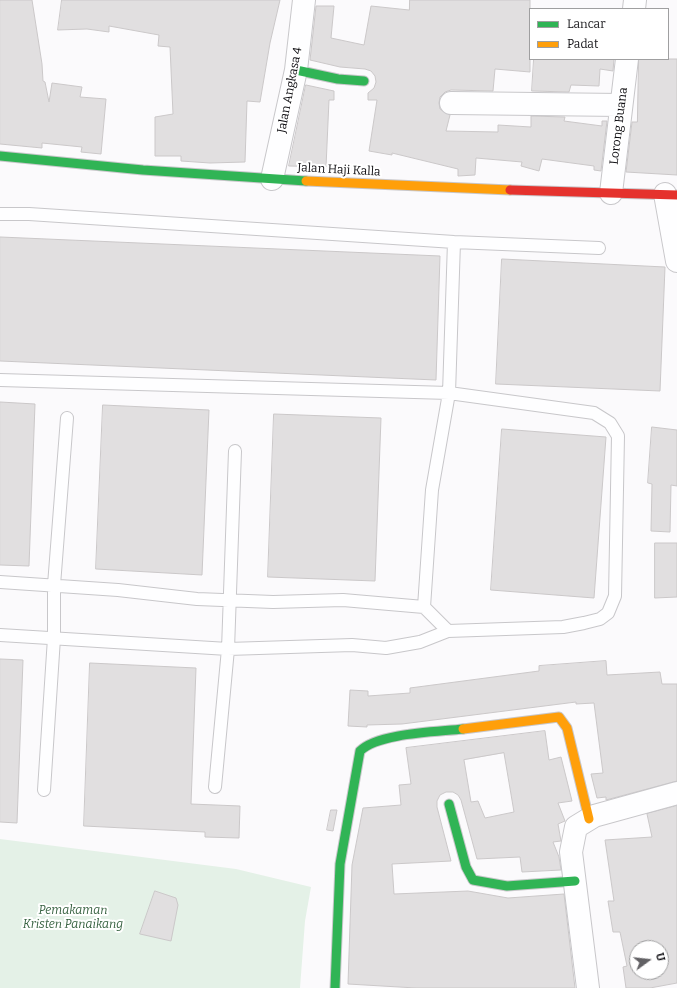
<!DOCTYPE html>
<html>
<head>
<meta charset="utf-8">
<style>
  body { margin:0 }
  #map { position:relative; width:677px; height:988px; overflow:hidden; background:#fbfafc; font-family:Bitter,serif }
  canvas { display:block }
  .legend { position:absolute; left:529px; top:8px; width:140px; height:52px; box-sizing:border-box; background:#fff; border:1px solid #9f9fa0; margin:0; padding:5px 7px; list-style:none; font-size:12px; color:#0f0e12 }
  .legend li { display:flex; align-items:center; gap:8px; height:20px }
  .legend b { width:20px; border:1px solid #9f9fa0 }
  .north { position:absolute; left:629px; top:940px; width:40px; height:40px; box-sizing:border-box; background:#fff; border:1px solid #9f9fa0; border-radius:50%; rotate:75deg; font-size:11px; font-weight:700; line-height:16px; text-align:center; color:#0f0e12 }
  .north::after { content:''; display:block; margin:auto; width:14px; height:18px; background:#626164; clip-path:polygon(50% 0,100% 100%,50% 72%,0 100%) }
</style>
</head>
<body>
<div id="map">
<canvas width="677" height="988"></canvas>
<ul class="legend">
<li><b style="height:5px;background:#30b455"></b>Lancar</li>
<li><b style="height:5px;background:#ff9f0a"></b>Padat</li>
</ul>
<div class="north">U</div>
</div>
<script>
const context = document.querySelector('canvas').getContext('2d');
context.lineJoin = 'round';
function paint(path, color) { context.fillStyle = color; context.fill(path, 'evenodd'); }
function trace(path, color, width, dash) { context.strokeStyle = color; context.lineWidth = width; context.lineCap = dash ? 'butt' : 'round'; context.setLineDash(dash || []); context.stroke(path); }
function label(font, color, halo, rows, align = 'center') {
  context.font = font + ' Bitter,serif'; context.lineWidth = 4; context.setLineDash([]); context.textBaseline = 'middle'; context.strokeStyle = halo; context.fillStyle = color; for (const [text, x, y, turn = 0] of rows) {
    context.save(); context.translate(x, y); context.rotate((+turn || 0) * Math.PI / 180); context.textAlign = isNaN(turn) ? turn : align; if (halo) context.strokeText(text, 0, 0); context.fillText(text, 0, 0); context.restore();
  }
}
paint(new Path2D(`
  M0 839 236 869 311 887 305 921 300 988H0Z`), '#e4f1e7');
const building = new Path2D(`
  M0 0H32L42 64 43 81 45 82 49 102 52 83 82 87 80 97 106 99 101 154 81 152 82 147 42 143V148L0 144Z
  M62 0H280L270 43 260 102 247 101 245 162 210 163 181 161V156H155V117L173 114 170 47 158 46 159 35 109 26V32L87 29 58 30Z
  M410 0H530V72L495 69 493 91 451 90 445 92 440 97 439 103 440 109 450 115 446 131 498 132V125L531 127V116L565 117 564 121 602 126V121H607L601 171 594 170V166L542 159 539 171 521 166 522 162 476 158 475 175 458 176V169L392 153V155L369 151 377 100H368V93L374 88 376 82 375 76 371 71 365 69 340 67 310 60 316 6H334L331 38 364 45 371 6 409 10Z
  M534 59H614L613 71 600 69 599 86 571 85 569 92 532 91Z
  M639 59H677V175L626 172 632 122H637Z
  M306 85 334 91V100H329L326 167 289 166Z
  M0 237 440 256 436 380 0 361Z
  M502 259 665 267 660 391 496 384Z
  M0 402 35 404 29 566 0 565Z
  M103 405 209 410 202 575 96 569Z
  M274 414 381 418 375 581 268 577Z
  M652 427 677 430V486L671 485 670 532 651 531 652 484 648 483Z
  M502 429 606 437 594 598 491 590Z
  M655 543H677V597L655 598Z
  M0 659 23 660 17 823 0 822Z
  M606 661 607 675 660 672 662 684H677V781L606 800V797L597 798 591 774 603 773 594 703 576 704V702L402 724 367 725V727L348 726 350 690 368 691V696L410 693V688L539 671V666Z
  M90 663 196 668 191 804 240 806 239 838 205 837V832L84 826Z
  M545 731 549 760 561 757 572 801 558 803 565 821 558 824 561 841 553 842 559 857 561 870 522 872 520 857 477 859 461 800 458 795 453 792H446L440 795 437 801V807L451 861 392 864 394 894 468 891 508 898 564 894 575 988H416L348 984 352 865 363 808 401 805 399 785 411 784 406 748ZM504 753 514 812 485 818 478 801 471 802 464 760Z
  M677 806V983L650 988H626L623 967 627 966 620 932H613L608 901H614L605 840 652 837 647 814ZM637 948H661V972H637Z
  M331 810H337L333 831 327 830Z
  M155 891 176 898 178 905 171 941 140 934Z`);
paint(building, '#e1dfe0');
trace(building, '#cbc8c9', 1);
const lane = new Path2D(`
  M0 214H29L454 242 599 248
  M0 380 449 393 454 242
  M0 582 118 590 197 599 273 602 343 600 424 607 448 631 420 642 386 648 352 645 228 649 0 635
  M424 607 432 490 449 393 594 413 610 423 618 436 615 596 608 613 600 619 584 623 563 627 448 631
  M215 787 228 649 235 451
  M44 790 54 638V585L67 418`);
const street = new Path2D(`
  M634 9 635 0
  M451 103 621 105
  M272 179 296 70 304 0
  M611 193 627 59
  M665 194 677 261
  M588 988 571 852 576 827 594 816 677 793`);
const fast = new Path2D(`
  M296 70 338 79 364 81
  M0 156 143 170 306 181
  M449 804 466 867 473 880 507 886 575 881
  M335 988 340 864 360 751C378 733 437 732 463 729`);
const slow = new Path2D(`
  M306 181 510 190
  M463 729 559 717 567 728 589 819`);
const jam = new Path2D(`
  M510 190 677 195`);
trace(lane, '#c8c7ca', 14);
trace(street, '#c8c7ca', 24);
trace(fast, '#c8c7ca', 11);
trace(slow, '#c8c7ca', 11);
trace(jam, '#c8c7ca', 11);
trace(lane, '#fefeff', 12);
trace(street, '#fefeff', 22);
trace(fast, '#30b455', 9);
trace(slow, '#ff9f0a', 9);
trace(jam, '#e5322d', 9);
label('12px', '#0f0e12', '#fff', [
  ["Jalan Angkasa 4",290,90,-79],
  ["Lorong Buana",619,126,-83],
  ["Jalan Haji Kalla",339,170,3]
]);
label('italic 12px', '#376241', '#fff', [
  ["Pemakaman",73,911],
  ["Kristen Panaikang",73,925]
]);
</script>
</body>
</html>
